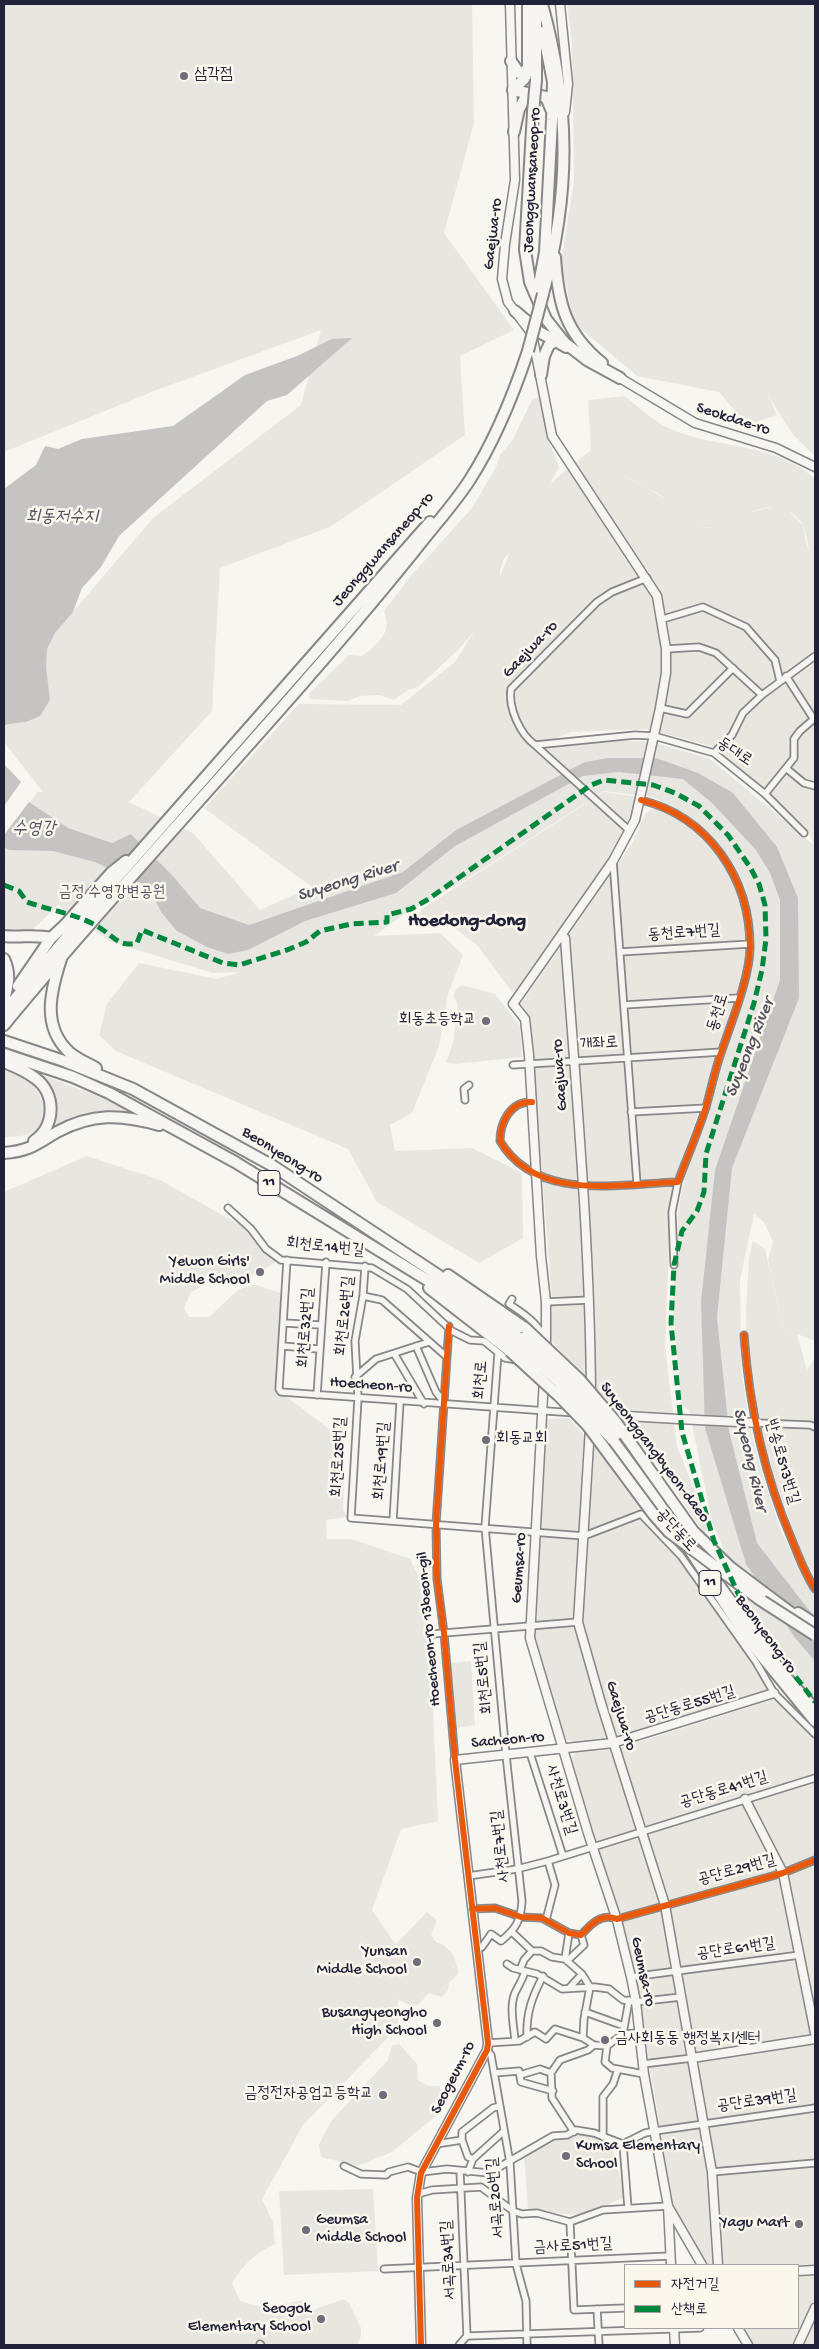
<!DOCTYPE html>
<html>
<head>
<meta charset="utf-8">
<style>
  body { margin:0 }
  #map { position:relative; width:819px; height:2349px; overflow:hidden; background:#f8f6f0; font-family:"Gochi Hand","Poor Story",sans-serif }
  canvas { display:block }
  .frame { position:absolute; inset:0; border:5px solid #22223b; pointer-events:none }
  .legend { position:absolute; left:624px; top:2264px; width:175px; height:65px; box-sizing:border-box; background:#fbf7ec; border:1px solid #a4a2a5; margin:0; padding:6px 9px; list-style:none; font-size:15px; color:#22223b }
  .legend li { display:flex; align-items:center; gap:10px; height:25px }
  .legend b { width:25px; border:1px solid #a4a2a5 }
</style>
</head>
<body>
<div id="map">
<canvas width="819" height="2349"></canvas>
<div class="frame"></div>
<ul class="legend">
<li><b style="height:6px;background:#e8590c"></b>자전거길</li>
<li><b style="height:6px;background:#00873e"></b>산책로</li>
</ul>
</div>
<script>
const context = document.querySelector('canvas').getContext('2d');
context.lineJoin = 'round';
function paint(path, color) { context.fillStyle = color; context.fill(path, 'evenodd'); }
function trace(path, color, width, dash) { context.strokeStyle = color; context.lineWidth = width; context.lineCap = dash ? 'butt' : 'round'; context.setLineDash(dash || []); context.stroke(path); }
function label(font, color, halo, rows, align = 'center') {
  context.font = font + ' "Gochi Hand","Poor Story",sans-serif'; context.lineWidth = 5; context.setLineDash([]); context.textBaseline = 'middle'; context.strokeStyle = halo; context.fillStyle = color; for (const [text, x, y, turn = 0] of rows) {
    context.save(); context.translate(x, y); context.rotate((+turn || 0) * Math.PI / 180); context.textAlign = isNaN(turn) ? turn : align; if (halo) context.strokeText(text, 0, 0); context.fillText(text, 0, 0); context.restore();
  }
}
paint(new Path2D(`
  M591 450 632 480 666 499 696 527 711 528 749 513 775 506 785 508 803 525 806 542 815 566V849L810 835 773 796 711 746 647 729 571 732 528 749 354 868 312 887 204 808 299 704 401 705 455 662 485 614 532 498Z
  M604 792 637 797 639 804 625 837 607 864 519 989 512 992 477 945 441 918 427 919 419 915 422 909Z
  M653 808 678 819 698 834 724 862 741 899 747 936V959L724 1037 671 1192 665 1347 677 1446 709 1527 704 1533 665 1474 613 1407 550 1340 552 1302 534 1066 529 1016 521 1004 633 842 645 814Z
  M462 985 495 994 520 1026 522 1057 456 1064 446 1063 453 1043 457 1016V1002L453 996 456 989Z
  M753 1241 765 1249 785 1335 797 1334 813 1392H815V1578L804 1558 772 1475 756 1408 747 1356 746 1308 749 1258Z
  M569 1418 594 1446 660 1536 682 1560 707 1600 740 1643 768 1689 767 1694 609 1741 578 1743 566 1740 537 1650 533 1625 547 1419Z
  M771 1700 777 1701 815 1740V2036L649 2061 638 1994 619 1914 570 1759 577 1752 623 1747Z
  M427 1912 437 1920 431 1935 436 1942 442 1944 453 1954 459 1973 449 1983 448 1990 442 1997 429 1993 418 2005 412 2006 383 1993 370 1978 372 1969Z
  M815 2042V2300L795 2345H753L743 2328H798V2265H707L672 2202 650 2067Z
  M399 2044 417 2064 418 2080 428 2086H439L444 2096 443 2110 392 2152 357 2166 321 2157 319 2144 332 2120 388 2060 392 2045Z
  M581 2133 611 2143 625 2197 589 2213 572 2215 528 2209 524 2155 554 2138Z
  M373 2189 378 2271 284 2275 279 2191Z
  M344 2299 349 2303 361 2328V2336L357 2345H259V2329Z
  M815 2315V2345H802Z`), '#e9e6e0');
paint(new Path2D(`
  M4 4H472L474 123 444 233 514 330 460 356 465 435 330 527 220 568 212 711 129 802 193 833 260 910 354 868 528 749 611 741H647L709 758 814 845 815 1341 797 1334 785 1335 768 1260 773 1242 764 1222 754 1214 740 1280 741 1368 751 1431 762 1474 781 1531 803 1575 815 1594V1705L805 1696 757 1632 712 1521 689 1410 681 1405 673 1304 679 1205 686 1173 706 1122 753 947 745 887 733 863 720 846 683 813 653 797 604 791 459 884 411 909 374 936 440 933 463 955 448 994 439 1046 412 1113 390 1125 395 1151 472 1148 522 1173 523 1238 479 1263 377 1202 348 1149 116 1051 99 1035 107 1004 139 963 217 979 241 972 213 973 111 942 58 905 27 935 4 928V868L8 870 4 867V838L17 823 37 792H43L4 742V729L43 647 153 518 301 405 321 330 154 391 4 452Z
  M567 4H815V456L793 435 767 394 777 415 747 425 719 392 637 376 574 323 561 261 574 183 572 42Z
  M539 396 546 433 559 467 536 508 520 543 504 558 500 570V601L459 649 428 678 418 687 408 690 394 700 379 695 360 696 347 701 310 699 309 694 349 655 362 656C378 644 393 632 384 611L410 577 472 508 496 467 500 455 512 441 532 400Z
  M624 396C637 405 650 418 664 426 712 450 773 440 815 479V566C809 555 806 528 802 523 767 481 737 535 698 527 687 525 676 507 667 500 657 491 642 487 631 479 617 470 604 460 591 450L588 400Z
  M497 1001 516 1026 518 1054 490 1056 485 1006Z
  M4 1067C27 1076 45 1091 45 1118 36 1137 23 1136 4 1137Z
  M40 1074 107 1100 142 1117C103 1115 82 1109 48 1134 65 1114 55 1092 40 1074Z
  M87 1156 160 1180 249 1230 279 1260 260 1272 233 1283 217 1279 191 1292 184 1308 189 1317H209L238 1290 253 1284 280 1293 283 1346 276 1389 332 1431 344 1477 343 1510 347 1517 326 1520 327 1539H351L410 1559 428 1596 438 1821 401 1829 372 1910 396 1945 372 1969 370 1978 383 1993 398 2000V2027L303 2125 262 2199 273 2222 275 2244C256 2252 243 2265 232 2283L240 2301 265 2308 304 2300 309 2311 259 2329V2345H4V1192Z
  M815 1358V1392L813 1393 807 1370Z
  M582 1649 590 1675 548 1687 541 1662Z
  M471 1661 475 1725 457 1728 451 1663Z
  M433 1958 441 1967 442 1975 425 1996H415L406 1988Z
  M391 2065 403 2077 367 2113 355 2101Z
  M431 2101 439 2108 424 2123 416 2115Z
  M594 2158 605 2196 549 2203V2163Z
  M351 2193 354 2226H369L371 2266H311V2196Z
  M341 2331V2345H301Z`), '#e8e6e0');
paint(new Path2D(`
  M352 338 287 395 267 401 119 536 101 567 82 588 73 612 55 633 47 649 46 667 50 700 40 716 26 722 8 724 4 726V489L36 465 45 446 58 449 82 439 173 426 245 375 297 356 332 339Z
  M608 758H656L698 773 733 793 777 847 798 898 799 998 732 1168 717 1317 729 1431 757 1543 815 1618V1661L795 1638 746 1564 705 1428 701 1302 715 1170 780 980V900L770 873 756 850 712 803 683 779 619 772 583 776 455 846 396 893 305 921 248 950 228 954 207 947 177 931 161 912 149 887 95 862 53 851 9 850 4 847V835L29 802 68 828 112 843 131 834 172 875 200 908 249 925 403 872 456 830 585 762Z
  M4 764 21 782 4 806Z`), '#c6c4c3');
const street = new Path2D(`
  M647 578 612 592 597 602 511 689C508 708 520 734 535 745L635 735 654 736 714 753 765 794 804 833
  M663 619 703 607 746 627 775 660 780 681
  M666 649 699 647 716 653 762 695
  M786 676 813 718
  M660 708 687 714 733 668
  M535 745 630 831
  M714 753 732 735 743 713 762 695 815 656
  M787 769 804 783 815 786
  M765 794 794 758V739L800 731 815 718
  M613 861 637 1184
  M620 952 750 944
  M624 1005 738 998
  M513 1065 721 1052
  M465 1100 464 1089 469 1085
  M532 1102C510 1101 500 1123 500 1141 536 1202 619 1184 678 1182 687 1157 698 1133 706 1107 711 1089 715 1070 721 1053 731 1023 750 977 750 947 750 878 709 817 641 800
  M631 1112 706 1108
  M228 1208 251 1229 266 1249 281 1260 372 1268 407 1289 452 1331 470 1340 484 1341 505 1358 517 1360
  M287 1260 279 1389 281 1392 575 1413
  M674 1265 672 1212 678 1182
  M365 1266 363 1296 355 1341 358 1398 351 1518 584 1536 641 1514 681 1556 756 1662 774 1693 815 1734
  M363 1296 382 1300 447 1357
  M512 1299 509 1304C523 1313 538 1323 545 1339
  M546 1302 589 1300
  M284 1323 321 1325
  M449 1326 436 1524 437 1579 444 1633 455 1760
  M744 1335C749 1406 764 1475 792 1540 799 1557 805 1574 815 1589
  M283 1346 319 1349
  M416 1346 436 1392 444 1402
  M395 1355 424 1404
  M355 1377 376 1359 429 1342
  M317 1395 326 1262
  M758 1423 810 1425 815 1427
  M393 1521 400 1402
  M432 1634 578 1622
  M530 1753 563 1856
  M468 1876 517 1869 548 1861 815 1778
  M472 1909 495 1908 521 1917 542 1918 569 1933 581 1935C591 1924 601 1913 617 1919L783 1873 815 1860
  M546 1920 555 1885 548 1861
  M512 1932 532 1951
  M477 1949 482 1947 491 1934 501 1941C516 1929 521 1920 522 1901L506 1755 485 1527 498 1353
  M565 1959 569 1933
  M567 1961 584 1945 581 1935
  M507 1964 513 1968 537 1974 562 1989 595 1987 609 1989 623 2000 636 2002 681 1997
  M520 1970 524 1960 532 1951H541L552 1957 565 1959 582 1974 590 1987 584 2019 583 2038 594 2045 588 2050 560 2060 551 2073 552 2098 574 2132
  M631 1977 800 1955
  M569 1988 582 1974
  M585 2012 624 2026
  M624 2028 629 2000
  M527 2037C526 2013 532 1997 543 1976
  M515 2041C514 2026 508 2003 517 1989 520 1983 523 1979 525 1971
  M488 2043 519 2041 535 2032 546 2039 555 2029 583 2038
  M594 2045 607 2046 623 2034 639 2033
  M607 2046 605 2062 612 2068 644 2074
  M487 2050 491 2055 510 2163 516 2264 526 2301 527 2345
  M643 2064 692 2058
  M494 2073 519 2071 521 2082 553 2091
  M520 2075 540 2069 551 2073
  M603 2137V2097L613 2084 618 2069
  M436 2144 462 2140
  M623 2144 628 2208
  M473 2159 468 2157 462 2140V2132L493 2108 500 2106
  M344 2166 361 2174 386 2175 389 2172 408 2167 422 2172 447 2169 489 2173 553 2136 567 2135 576 2130 594 2133 623 2144 645 2133 655 2131 815 2108
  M468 2172 473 2159 504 2131
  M712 2172 815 2163
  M418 2194 432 2190 481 2187 513 2211 522 2214 537 2213 570 2222 603 2210 668 2206
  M570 2222 574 2310 625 2308
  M384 2269 670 2256
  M597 2309 599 2345
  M467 2336 700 2328
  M260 2344 261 2345
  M459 2345 467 2336 460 2171`);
const secondary = new Path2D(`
  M510 4 515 180 505 244 502 279 508 302 532 334 552 436 657 596 666 649V673L660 708 635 820 613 861 513 1004 525 1019 529 1055 541 1256 546 1302V1352
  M560 4 568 84 565 112
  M620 378 695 423 776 448 815 467
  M562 935 565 938C576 1090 590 1241 591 1394
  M544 1378 530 1638 588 1833 617 1920 631 1977 636 2002 644 2074 668 2206 671 2265
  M609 1415 678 1419
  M590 1428 578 1622 601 1703 665 1905 712 2172 718 2265
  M745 1799 783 1873 815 2033
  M692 2058 815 2039
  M669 2208 702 2265
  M798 2271 815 2270
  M674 2328 675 2345
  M738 2328 748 2345
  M421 2345 417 2198 421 2173 487 2050 488 2043 455 1760 613 1743 774 1693
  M798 2345 815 2308`);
const highway = new Path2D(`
  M533 4 536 19V80
  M542 4C570 105 571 192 543 294
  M511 61 519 73 524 72 528 68
  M513 90 525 78 528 68V4
  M513 90 546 97 551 109
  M533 112 525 250 530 282 546 319 565 343 587 360 620 378
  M514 132 519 109 528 93
  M555 257C558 303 565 333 602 363
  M538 290 545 252 552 120 553 82 543 32
  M515 311 541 333 556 341
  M541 375 544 356 549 345 556 341 566 347
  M4 936C20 938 35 934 51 938
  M4 959C11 974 8 985 4 1000
  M61 959C51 990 41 1026 69 1052 77 1059 87 1063 96 1068
  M18 986 51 938 65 925 111 873 126 861
  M4 1012 114 881 430 522
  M4 1025C101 907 205 796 305 681 346 634 386 587 424 539 440 519 456 501 469 481 495 441 513 396 528 351
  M4 1041 64 1061 133 1089 273 1166 438 1275 522 1338
  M4 1054 73 1077 109 1093 235 1162 450 1294 517 1344
  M4 1062C14 1066 26 1071 35 1078 56 1093 56 1126 34 1141
  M4 1153C30 1151 36 1144 57 1132 92 1113 121 1114 159 1125
  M448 1275 525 1328
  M429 1288 510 1351
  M612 1439 658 1501 748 1639 815 1721
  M669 1505 693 1544
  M719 1585 783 1674 815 1709
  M763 1592 802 1621
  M798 1613 815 1624`);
trace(street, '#878688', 9);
trace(secondary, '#878688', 11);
trace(highway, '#878688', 14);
trace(street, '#f6f5f1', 5.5);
trace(secondary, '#f6f5f1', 8);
trace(highway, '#f6f5f1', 10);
const secondaryBridge = new Path2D(`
  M678 1419 758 1423`);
const highwayBridge = new Path2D(`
  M533 112 536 80
  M528 351 543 294
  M525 1328 580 1380 615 1421 693 1531 730 1567 763 1592
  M522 1338 569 1381 617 1434
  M517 1344 559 1382 612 1439
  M510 1351 558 1395 588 1426 654 1515 669 1532 759 1599 815 1635`);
trace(secondaryBridge, '#878688', 11, []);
trace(highwayBridge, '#878688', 14, []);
trace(secondaryBridge, '#f6f5f1', 8);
trace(highwayBridge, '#f6f5f1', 10);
trace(new Path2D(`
  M4 885 19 891 27 902C51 911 81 914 103 930 115 938 120 947 137 943L142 930 223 963 239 965 287 950 306 942 320 931 351 924 387 922V915L411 909 427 900 591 785 604 780 653 785 675 793 699 806 728 835 750 867 759 884 765 905 766 939 762 970 754 1003 706 1154 704 1192 697 1211 682 1231 674 1265 671 1323 682 1432 714 1541 747 1613 815 1702`), '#00873e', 5, [10, 5]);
trace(new Path2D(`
  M532 1102C510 1101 500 1123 500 1141 536 1202 619 1184 678 1182 687 1157 698 1133 706 1107 711 1089 715 1070 721 1053 731 1023 750 977 750 947 750 878 709 817 641 800
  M744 1335C749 1406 764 1475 792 1540 799 1557 805 1574 815 1589
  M472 1909 495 1908 521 1917 542 1918 569 1933 581 1935C591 1924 601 1913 617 1919L783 1873 815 1860
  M421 2345 417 2198 421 2173 487 2050 488 2043 455 1760 444 1633 437 1579 436 1524 449 1326`), '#e8590c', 6);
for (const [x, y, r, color] of [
  [184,76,5,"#6d6c7a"],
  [486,1021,5,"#6d6c7a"],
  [260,1272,5,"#6d6c7a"],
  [486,1440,5,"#6d6c7a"],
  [417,1962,5,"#6d6c7a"],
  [437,2023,5,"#6d6c7a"],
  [605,2040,5,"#6d6c7a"],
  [383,2095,5,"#6d6c7a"],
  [566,2156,5,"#6d6c7a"],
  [799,2224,5,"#6d6c7a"],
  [306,2230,5,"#6d6c7a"],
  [321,2319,5,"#6d6c7a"]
]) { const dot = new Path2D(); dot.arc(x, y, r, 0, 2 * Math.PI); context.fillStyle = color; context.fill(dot); trace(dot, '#fbf7ec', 2); }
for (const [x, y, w] of [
  [269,1183,22],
  [710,1583,22]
]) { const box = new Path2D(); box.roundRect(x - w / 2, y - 12.5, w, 25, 4); context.fillStyle = '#fbf7ec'; context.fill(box); trace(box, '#22223b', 1); }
label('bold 15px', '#22223b', null, [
  ["11",269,1183],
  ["11",710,1583]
]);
label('16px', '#22223b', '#fbf7ec', [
  ["삼각점",194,76,"left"],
  ["회동초등학교",476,1021],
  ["Yewon Girls'",250,1263],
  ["Middle School",250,1281],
  ["회동교회",496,1440,"left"],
  ["Yunsan",407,1953],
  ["Middle School",407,1971],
  ["Busangyeongho",427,2014],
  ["High School",427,2032],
  ["금사회동동 행정복지센터",615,2040,"left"],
  ["금정전자공업고등학교",373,2095],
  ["Kumsa Elementary",576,2147,"left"],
  ["School",576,2165,"left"],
  ["Geumsa",316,2221,"left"],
  ["Middle School",316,2239,"left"],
  ["Yagu Mart",789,2224],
  ["Seogok",311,2310],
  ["Elementary School",311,2328]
], 'right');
label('16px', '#22223b', '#fbf7ec', [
  ["Jeonggwansaneop-ro",533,180,-87],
  ["Gaejwa-ro",494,234,-83],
  ["Seokdae-ro",733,420,18],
  ["Jeonggwansaneop-ro",384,550,-49],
  ["Gaejwa-ro",531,650,-46],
  ["동대로",734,753,33],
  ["동천로7번길",684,934,-4],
  ["동천로",719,1013,-73],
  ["개좌로",599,1045,-4],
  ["Gaejwa-ro",561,1075,-94],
  ["Beonyeong-ro",282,1156,32],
  ["회천로14번길",325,1248,6],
  ["회천로26번길",346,1316,-84],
  ["회천로32번길",307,1328,-86],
  ["회천로",482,1380,-86],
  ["Hoecheon-ro",371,1386,4],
  ["Suyeonggangbyeon-daeo",654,1453,53],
  ["회천로25번길",340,1457,-87],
  ["회천로19번길",383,1461,-86],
  ["반송로513번길",781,1462,74],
  ["공단동로",675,1531,48],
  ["Geumsa-ro",520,1568,-86],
  ["Hoecheon-ro 13beon-gil",430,1629,-95],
  ["Beonyeong-ro",765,1635,54],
  ["회천로5번길",485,1678,-96],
  ["공단동로55번길",690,1706,-17],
  ["Gaejwa-ro",620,1716,73],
  ["Sacheon-ro",508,1741,-5],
  ["공단동로41번길",724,1791,-17],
  ["사천로3번길",560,1800,73],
  ["사천로7번길",502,1846,-96],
  ["공단로29번길",737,1871,-15],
  ["공단로61번길",736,1950,-8],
  ["Geumsa-ro",642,1972,78],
  ["Seogeum-ro",454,2078,-63],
  ["공단로39번길",757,2102,-8],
  ["서곡로20번길",497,2198,-95],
  ["금사로51번길",573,2247,-3],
  ["서곡로34번길",450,2260,-93]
]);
label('16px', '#505061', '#fbf7ec', [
  ["금정 수영강변공원",112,894]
]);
label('italic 18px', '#545364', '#fbf7ec', [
  ["회동저수지",62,518],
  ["수영강",34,830],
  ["Suyeong River",348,882,-17],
  ["Suyeong River",751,1048,-68],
  ["Suyeong River",749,1460,77]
]);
label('bold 19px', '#22223b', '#fbf7ec', [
  ["Hoedong-dong",467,922]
]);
</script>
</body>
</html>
